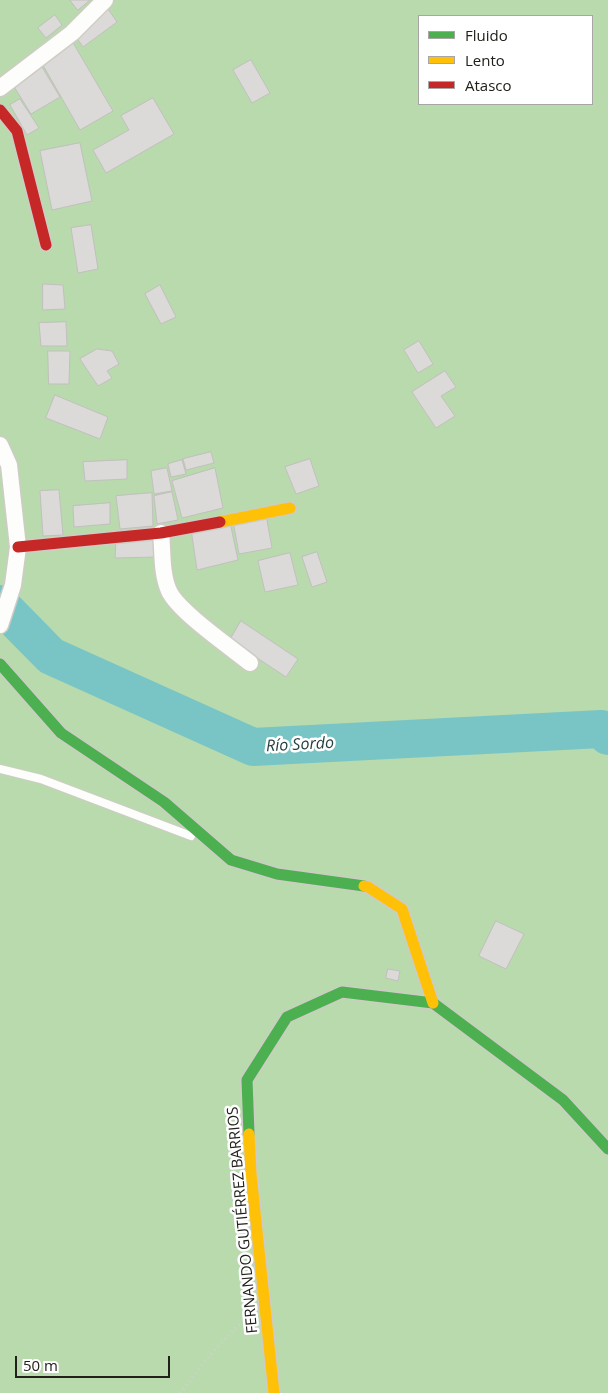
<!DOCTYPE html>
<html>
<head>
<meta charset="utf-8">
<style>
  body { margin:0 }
  #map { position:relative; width:608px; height:1393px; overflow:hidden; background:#f2efe7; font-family:"Open Sans",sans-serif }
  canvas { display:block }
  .legend { position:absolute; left:418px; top:15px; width:175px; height:90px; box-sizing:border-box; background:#fff; border:1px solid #a7a6a4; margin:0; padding:6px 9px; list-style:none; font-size:15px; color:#22201b }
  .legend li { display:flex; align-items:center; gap:10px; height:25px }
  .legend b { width:25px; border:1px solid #a7a6a4 }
  .scale { position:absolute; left:15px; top:1356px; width:155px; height:22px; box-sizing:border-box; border:2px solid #22201b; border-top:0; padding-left:6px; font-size:15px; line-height:18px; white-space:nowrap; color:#22201b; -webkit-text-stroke:4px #fff; paint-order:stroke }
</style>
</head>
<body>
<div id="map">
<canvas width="608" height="1393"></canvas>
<ul class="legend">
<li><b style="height:6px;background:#4caf50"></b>Fluido</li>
<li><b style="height:6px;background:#ffc107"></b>Lento</li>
<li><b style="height:6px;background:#c62828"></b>Atasco</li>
</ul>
<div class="scale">50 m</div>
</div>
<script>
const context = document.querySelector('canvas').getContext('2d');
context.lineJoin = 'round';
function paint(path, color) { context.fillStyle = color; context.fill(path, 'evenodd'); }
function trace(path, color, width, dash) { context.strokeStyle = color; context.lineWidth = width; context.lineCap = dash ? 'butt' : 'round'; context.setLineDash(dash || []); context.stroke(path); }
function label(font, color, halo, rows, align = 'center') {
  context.font = font + ' "Open Sans",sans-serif'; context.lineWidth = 5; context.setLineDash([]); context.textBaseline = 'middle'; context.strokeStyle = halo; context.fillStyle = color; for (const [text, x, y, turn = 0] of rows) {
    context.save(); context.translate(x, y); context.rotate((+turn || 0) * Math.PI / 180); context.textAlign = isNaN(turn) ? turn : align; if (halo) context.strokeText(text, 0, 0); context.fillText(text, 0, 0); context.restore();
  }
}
paint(new Path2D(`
  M0 0H608V1393H0ZM419 16H592V104H419Z`), '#b8daad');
trace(new Path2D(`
  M0 604 51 656 253 747 601 729 608 736`), '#79c5c6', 38);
const building = new Path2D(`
  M70 0H90L78 10Z
  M108 9 117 22 83 47 74 34Z
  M55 15 62 25 46 38 38 28Z
  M72 41 113 111 80 130 40 60Z
  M251 60 270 93 252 103 233 70Z
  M42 67 60 97 31 114 13 85Z
  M153 98 174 134 106 173 93 150 129 130 121 116Z
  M20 99 39 128 27 135 10 105Z
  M80 143 92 201 52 210 40 151Z
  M91 225 98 269 78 273 71 228Z
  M43 284 63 285 65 309 43 310Z
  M160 285 176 317 161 324 145 294Z
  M66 322 67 346H41L39 323Z
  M419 341 433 364 418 373 404 350Z
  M97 349 112 351 119 364 107 371 112 378 98 386 80 359Z
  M48 351H70L69 384H49Z
  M445 371 456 387 441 396 455 416 436 428 412 392Z
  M55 395 108 417 100 439 46 418Z
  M211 452 214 463 186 470 183 459Z
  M310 459 319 486 296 494 285 467Z
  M127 460V479L85 481 83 462Z
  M182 460 186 474 171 477 168 464Z
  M167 468 172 491 154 494 151 471Z
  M215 468 223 508 182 518 172 481Z
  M59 490 63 535 43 536 40 491Z
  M172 492 178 520 157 524 154 496Z
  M152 493 153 526 120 529 116 496Z
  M110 503V524L74 527 73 506Z
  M266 515 272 548 239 554 233 521Z
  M230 522 238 560 197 570 191 529Z
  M156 537 157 557 115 558 116 540Z
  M317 552 327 582 312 587 302 557Z
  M290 553 298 585 265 592 258 561Z
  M241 621 298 659 286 677 230 640Z
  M496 921 524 934 506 969 479 956Z
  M388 969 400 971 398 981 386 978Z`);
paint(building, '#dcdad9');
trace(building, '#c2c0be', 1);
const lane = new Path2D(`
  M0 769 41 779 191 836`);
const street = new Path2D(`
  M0 88 72 33 105 0
  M0 445 9 465 18 547 13 585 0 625
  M161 533C163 551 161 573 169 591 178 611 230 647 250 663`);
const fast = new Path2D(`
  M0 664 61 733 164 802 231 860 277 874 364 886
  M249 1134 247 1080 287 1017 342 992 433 1003 563 1100 608 1149`);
const slow = new Path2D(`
  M220 522 290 508
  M364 886 368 887 402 909 433 1003
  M249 1134 251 1174 274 1393`);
const jam = new Path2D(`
  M0 110 17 131 46 245
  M18 547 161 533 220 522`);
trace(lane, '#ceccc5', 10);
trace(street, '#ceccc5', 19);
trace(fast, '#ceccc5', 14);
trace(slow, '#ceccc5', 14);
trace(jam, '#ceccc5', 14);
trace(new Path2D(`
  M180 1393 211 1354 244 1319`), '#d2d1cf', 3, [1, 4]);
trace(lane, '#fdfdfb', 8);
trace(street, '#fdfdfb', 16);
trace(fast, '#4caf50', 11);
trace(slow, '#ffc107', 11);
trace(jam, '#c62828', 11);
label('15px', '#22201b', '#fff', [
  ["FERNANDO GUTIÉRREZ BARRIOS",243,1220,-95]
]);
label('italic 16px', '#263f40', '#fff', [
  ["Río Sordo",300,745,-3]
]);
</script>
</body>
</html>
